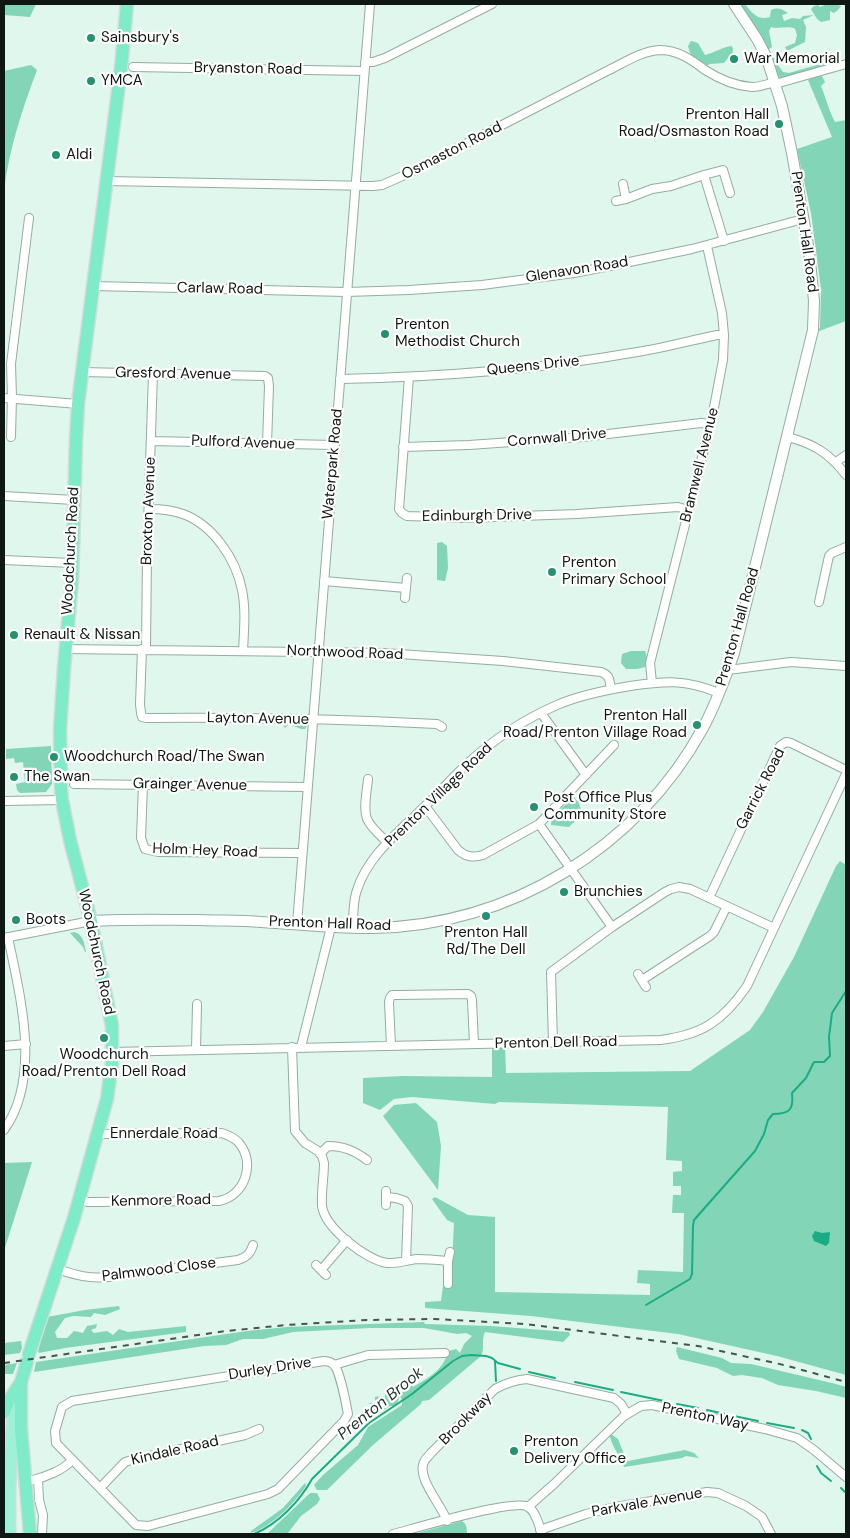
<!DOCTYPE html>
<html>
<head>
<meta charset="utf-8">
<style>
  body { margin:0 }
  #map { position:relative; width:850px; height:1538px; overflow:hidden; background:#dff7ed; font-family:"DM Sans",sans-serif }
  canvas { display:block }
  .frame { position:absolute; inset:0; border:5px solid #0f1714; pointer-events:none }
</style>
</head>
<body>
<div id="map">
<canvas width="850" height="1538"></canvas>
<div class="frame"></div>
</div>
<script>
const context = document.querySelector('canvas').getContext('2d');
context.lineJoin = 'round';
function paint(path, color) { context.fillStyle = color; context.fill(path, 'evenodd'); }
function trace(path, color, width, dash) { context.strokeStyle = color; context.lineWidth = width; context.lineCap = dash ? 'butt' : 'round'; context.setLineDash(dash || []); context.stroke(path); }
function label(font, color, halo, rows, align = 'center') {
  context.font = font + ' "DM Sans",sans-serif'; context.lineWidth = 4.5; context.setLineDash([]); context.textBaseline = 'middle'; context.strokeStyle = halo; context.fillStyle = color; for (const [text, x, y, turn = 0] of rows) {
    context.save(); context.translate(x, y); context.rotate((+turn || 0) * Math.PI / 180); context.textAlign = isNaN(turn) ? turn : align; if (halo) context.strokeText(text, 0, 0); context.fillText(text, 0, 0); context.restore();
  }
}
paint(new Path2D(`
  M4 4H36L30 17 4 15Z
  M738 4H745C752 13 758 21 770 17L771 10C778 7 782 9 788 13L782 15 784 21 792 18 800 19 803 16 814 15 803 20 806 27 805 42 787 51 785 47 795 43 797 35 795 29C787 25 779 30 771 27L769 31 772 47 768 50 762 37Z
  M827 4H834L841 6 838 10 834 13 830 11V20L821 22 817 19 811 9 814 6 818 5 820 7Z
  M691 41 698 43 705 55C714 53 722 47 732 46L733 49 732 57 728 58 724 63 710 64 704 67 694 59 690 53 688 46Z
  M771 56 778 60V65L783 72 789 73 834 60H837L838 63 781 79 774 72 769 57Z
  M31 65 37 70C22 110 9 149 4 191V71Z
  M822 76 825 82 821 86C826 98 829 111 835 122L846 120V321L814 333 820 328 821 289 811 213 797 149 832 137 808 80 815 77Z
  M442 542 447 546 448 568 445 581 437 580V543Z
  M631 651H645L647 657 645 667 637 669H626L621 663 622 654Z
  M298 716 307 726 305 729H301L289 724 285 728 281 722Z
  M51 746 52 784 46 792 20 793 17 790 16 784 25 782 23 762 15 763 14 758 6 759V749Z
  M574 797 579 803 582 814 569 827 551 825 552 817Z
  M840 861 846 865V1375L777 1356 678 1334 531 1316 425 1308V1302L441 1301 443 1286H451L454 1223 447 1220 432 1199 435 1197 468 1215 495 1217V1292L650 1295V1284L637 1283 638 1270 683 1272 684 1213H672L673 1195H681V1186H673V1172L682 1171V1161L666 1160 668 1107 499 1102 495 1104 412 1097 394 1099 380 1110 363 1103V1078L401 1076 492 1077V1045H505L506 1073 690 1071 750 1030 763 1012 794 957 836 866Z
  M74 932C84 935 84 943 86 952H85L83 947 70 933Z
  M416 1103 437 1122 441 1146 438 1190 383 1116 394 1105Z
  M32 1162 4 1251V1163Z
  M119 1306 120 1309 105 1315 94 1313 91 1317 73 1316 65 1318 55 1332 57 1338H67L74 1331 83 1333 87 1326 97 1324 96 1328 91 1330 94 1333 107 1331 113 1335 119 1329 128 1332 186 1326V1332L65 1348 39 1353 38 1351 47 1317 85 1310Z
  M424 1322 425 1324 491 1326 569 1332 570 1335 563 1342 485 1332C481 1341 485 1348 481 1356L429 1400 422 1401 421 1404 373 1445 327 1490H317L314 1485 323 1475 358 1445 368 1427 402 1405V1400L400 1396 396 1406H390L376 1415 373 1413 374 1410 369 1403H375V1397L378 1396 381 1405 385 1401V1395L391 1387H396L401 1381 412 1379 413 1387C431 1376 441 1372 449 1351L456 1349 460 1353 464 1344 472 1336 466 1333 457 1334 424 1328H370L293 1332 263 1339H243L226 1345 204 1346 34 1372 36 1362 247 1331 287 1327Z
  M21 1341 22 1348 20 1353 4 1355V1343Z
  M677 1347 722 1358 731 1363 751 1364 836 1384 846 1387V1398L816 1391 778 1385 762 1378 742 1375 733 1376 717 1368 679 1359 676 1351Z
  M17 1363 13 1374H4V1365Z
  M611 1434 618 1439 626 1459 628 1461 685 1450 694 1453 699 1458 686 1456 682 1458 624 1467C620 1456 613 1448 610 1437Z
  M305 1483 306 1486C294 1504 271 1527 251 1533V1531L283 1508Z
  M310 1493H317L320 1499 317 1504 301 1516 288 1533 267 1534Z
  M462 1521C467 1524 467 1529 467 1534H414Z`), '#82d5b6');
paint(new Path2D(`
  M815 1231 822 1233 830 1232 829 1243 826 1246 814 1241 812 1236Z`), '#1bac85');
trace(new Path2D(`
  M646 1305 690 1279 692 1274 693 1226 694 1220 755 1151 764 1134 768 1120 773 1114C789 1114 794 1110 792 1093L806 1078 814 1062H824L830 1056 829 1037 832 1013 846 991
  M495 1361 496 1381
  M529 1372 555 1378
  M575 1382 613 1390
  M621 1392 669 1402
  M677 1404 698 1408
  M707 1410 725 1414
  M734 1416 758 1421
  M767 1423 794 1428
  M802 1430 808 1433 811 1439
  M817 1466 821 1473 831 1481
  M841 1488 845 1492
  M254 1534C278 1524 300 1501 312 1479L369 1423 412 1394 453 1361 462 1356 471 1355 486 1356 492 1358 498 1363 520 1369`), '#1bac85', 2);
const minor = new Path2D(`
  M365 62H373L385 58 492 4
  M133 67 364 71
  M775 84 846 64
  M106 181 373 186 382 185 407 174 607 71C624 63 641 51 660 50 678 50 692 60 705 70 719 79 736 86 752 87 759 87 768 84 775 82
  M623 184 626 199
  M616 201 626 199 652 189 671 186 704 175
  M724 241 704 175 723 170 730 193
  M93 286 346 292 409 290 482 285 574 273 615 265 692 249 803 219
  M81 372 265 376 268 378 269 386 267 444
  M409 377 399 509 402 513 407 516 465 518 577 514 678 507 689 510
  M340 379C437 377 535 370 631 353 660 349 688 341 717 335H724
  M4 398 78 404
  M11 437 12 397 11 364 29 218
  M788 437C814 444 829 453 846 475
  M151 441 334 445
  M403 447 469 445 583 437 701 423 710 424
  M836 462 846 455
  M4 496 74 500
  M149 509C160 509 172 510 183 514 213 525 236 559 242 590 246 610 244 630 243 651
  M4 560 72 563
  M324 581 406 588
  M405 598 407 578
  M819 602 829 556 832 553 846 547
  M65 649 384 653 503 661 601 672C611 676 609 680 611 689
  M142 649 140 704 141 713 142 717 146 718C243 717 340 719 437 724L442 727
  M146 649 147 555 153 373
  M728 670 791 662 846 666
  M652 683 650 663 712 418 723 360 724 335 722 313 707 246
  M541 713 586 775
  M368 779C367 791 363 808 367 819 371 828 381 836 388 843
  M74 784 307 787
  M143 784 141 838 145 849 158 852 302 853
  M4 801 62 800
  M425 806 458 850C466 857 473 858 483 855L539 824 614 745
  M539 824 612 927
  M709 898 780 746 786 742 791 743 846 770
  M297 924 370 4
  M353 928C353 916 353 901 357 890 368 855 400 831 425 806 440 792 454 776 468 763 494 739 525 719 557 705 580 695 606 690 630 686 665 681 685 679 719 693
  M4 938 91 921
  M638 974 646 987
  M642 980 710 936 714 932 727 906
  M553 1043 551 972 612 927 665 892 671 889 679 887 690 889 774 928
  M4 1046 26 1044
  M391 1046 389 1002 390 998 392 995H397L468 994 471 996 472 1000 474 1044
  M292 1047 295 1131 305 1143 318 1151 322 1156 324 1163C324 1177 321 1192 322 1206 325 1228 366 1260 387 1263 397 1264 407 1260 417 1259 427 1259 438 1260 448 1261
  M301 1047 331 927
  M196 1050 197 1004
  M112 1052 660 1040C702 1035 723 1021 747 986L846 774
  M4 1130C42 1077 20 996 8 937
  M320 1154 328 1146C344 1146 355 1151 367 1160
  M386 1197 396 1198 405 1201 408 1206 406 1261
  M79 1200 88 1202 219 1201C245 1196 256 1163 239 1143 234 1137 229 1136 222 1133L98 1134
  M386 1205V1191
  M316 1265 326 1275
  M57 1269C76 1275 88 1279 108 1277L238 1260C247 1257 250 1254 253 1245
  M321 1270 347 1240
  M448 1284V1261L450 1252
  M324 1361C328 1361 332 1362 335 1366 340 1374 346 1403 348 1414L344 1421 278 1489 268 1494 148 1526 136 1525 56 1443 55 1431 62 1407 72 1401Z
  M334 1365 368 1355 445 1353
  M38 1479 39 1500 43 1515 42 1534
  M33 1480C45 1477 64 1470 72 1460
  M100 1488 125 1462 132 1460 245 1435 259 1429
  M528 1507 554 1484 624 1416 641 1406 652 1405 765 1429 797 1438 814 1450 846 1477
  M447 1521C442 1505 416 1478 424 1462 425 1459 429 1456 431 1453L495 1389C506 1383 515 1380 527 1379L614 1398 621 1404 627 1414
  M540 1530 586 1514 615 1507 707 1492 718 1493 746 1506 762 1517 771 1534
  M393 1534C413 1529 516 1498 528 1507 536 1511 539 1526 542 1534`);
const tertiary = new Path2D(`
  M91 921C127 919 163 920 199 920 220 921 241 920 261 922 298 924 335 929 373 928 510 926 637 848 703 728 716 704 725 679 734 653L813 330 814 301 809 251 792 153 782 106 766 56 757 39 734 4`);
const primary = new Path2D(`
  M9 1534V1488L14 1410`);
const trunk = new Path2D(`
  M29 1354 74 1218 87 1171 107 1099 112 1063V1026L91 921 70 840 62 800 61 788 60 730 64 668 72 580 76 440 78 404 121 68 127 4
  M27 1362 21 1382V1429L30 1534
  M4 1412 8 1402 21 1382`);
trace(minor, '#95aca2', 10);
trace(tertiary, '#95aca2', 12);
trace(primary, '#d9dad9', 15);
trace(trunk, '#d9dad9', 15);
trace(minor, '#fff', 8);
trace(tertiary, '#fff', 10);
trace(primary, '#9ef1d6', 12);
trace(trunk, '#7eecc8', 12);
trace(new Path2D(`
  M4 1363 226 1331 287 1325 367 1320 434 1319 525 1324 698 1346 784 1365 846 1382`), '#48544f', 2, [6, 6]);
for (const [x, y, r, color] of [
  [91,38,5,"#249271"],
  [734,59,5,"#249271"],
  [91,81,5,"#249271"],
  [779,124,5,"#249271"],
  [56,155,5,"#249271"],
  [385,334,5,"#249271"],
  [552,572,5,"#249271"],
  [14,635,5,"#249271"],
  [697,725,5,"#249271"],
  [54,757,5,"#249271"],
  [14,777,5,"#249271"],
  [534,807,5,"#249271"],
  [564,892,5,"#249271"],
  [486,916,5,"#249271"],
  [16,920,5,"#249271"],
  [104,1038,5,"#249271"],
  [514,1451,5,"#249271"]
]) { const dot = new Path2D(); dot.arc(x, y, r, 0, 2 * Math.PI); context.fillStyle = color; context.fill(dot); trace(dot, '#fff', 2); }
label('15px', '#0f1714', '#fff', [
  ["Sainsbury's",101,38],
  ["War Memorial",744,59],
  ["YMCA",101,81],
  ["Prenton Hall",769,115,"right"],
  ["Road/Osmaston Road",769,132,"right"],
  ["Aldi",66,155],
  ["Prenton",395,325],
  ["Methodist Church",395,342],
  ["Prenton",562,563],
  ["Primary School",562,580],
  ["Renault & Nissan",24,635],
  ["Prenton Hall",687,716,"right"],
  ["Road/Prenton Village Road",687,733,"right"],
  ["Woodchurch Road/The Swan",64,757],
  ["The Swan",24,777],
  ["Post Office Plus",544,798],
  ["Community Store",544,815],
  ["Brunchies",574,892],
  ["Boots",26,920],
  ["Prenton Hall",486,933,"center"],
  ["Rd/The Dell",486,950,"center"],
  ["Woodchurch",104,1055,"center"],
  ["Road/Prenton Dell Road",104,1072,"center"],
  ["Prenton",524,1442],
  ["Delivery Office",524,1459]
], 'left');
label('15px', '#0f1714', '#fff', [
  ["Bryanston Road",248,69,1],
  ["Osmaston Road",452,151,-27],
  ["Prenton Hall Road",804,232,82],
  ["Glenavon Road",577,270,-9],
  ["Carlaw Road",220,289,1],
  ["Queens Drive",533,366,-6],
  ["Gresford Avenue",173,374,1],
  ["Cornwall Drive",557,438,-5],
  ["Pulford Avenue",243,443,2],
  ["Waterpark Road",333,464,-85],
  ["Bramwell Avenue",700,465,-76],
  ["Broxton Avenue",149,511,-88],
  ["Edinburgh Drive",477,516,-1],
  ["Woodchurch Road",71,551,-87],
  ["Prenton Hall Road",738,627,-74],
  ["Northwood Road",345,653,2],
  ["Layton Avenue",258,719,1],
  ["Grainger Avenue",190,785,1],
  ["Garrick Road",761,789,-63],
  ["Prenton Village Road",439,795,-44],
  ["Holm Hey Road",205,851,2],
  ["Prenton Hall Road",330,924,2],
  ["Woodchurch Road",96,952,78],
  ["Prenton Dell Road",556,1043,-1],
  ["Ennerdale Road",164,1134],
  ["Kenmore Road",161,1201,-1],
  ["Palmwood Close",159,1270,-7],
  ["Durley Drive",270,1369,-9],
  ["Prenton Way",705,1417,12],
  ["Brookway",466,1419,-45],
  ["Kindale Road",175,1451,-13],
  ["Parkvale Avenue",647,1503,-10]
]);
label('italic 16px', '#1d332a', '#fff', [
  ["Prenton Brook",381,1404,-39]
]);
</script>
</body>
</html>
